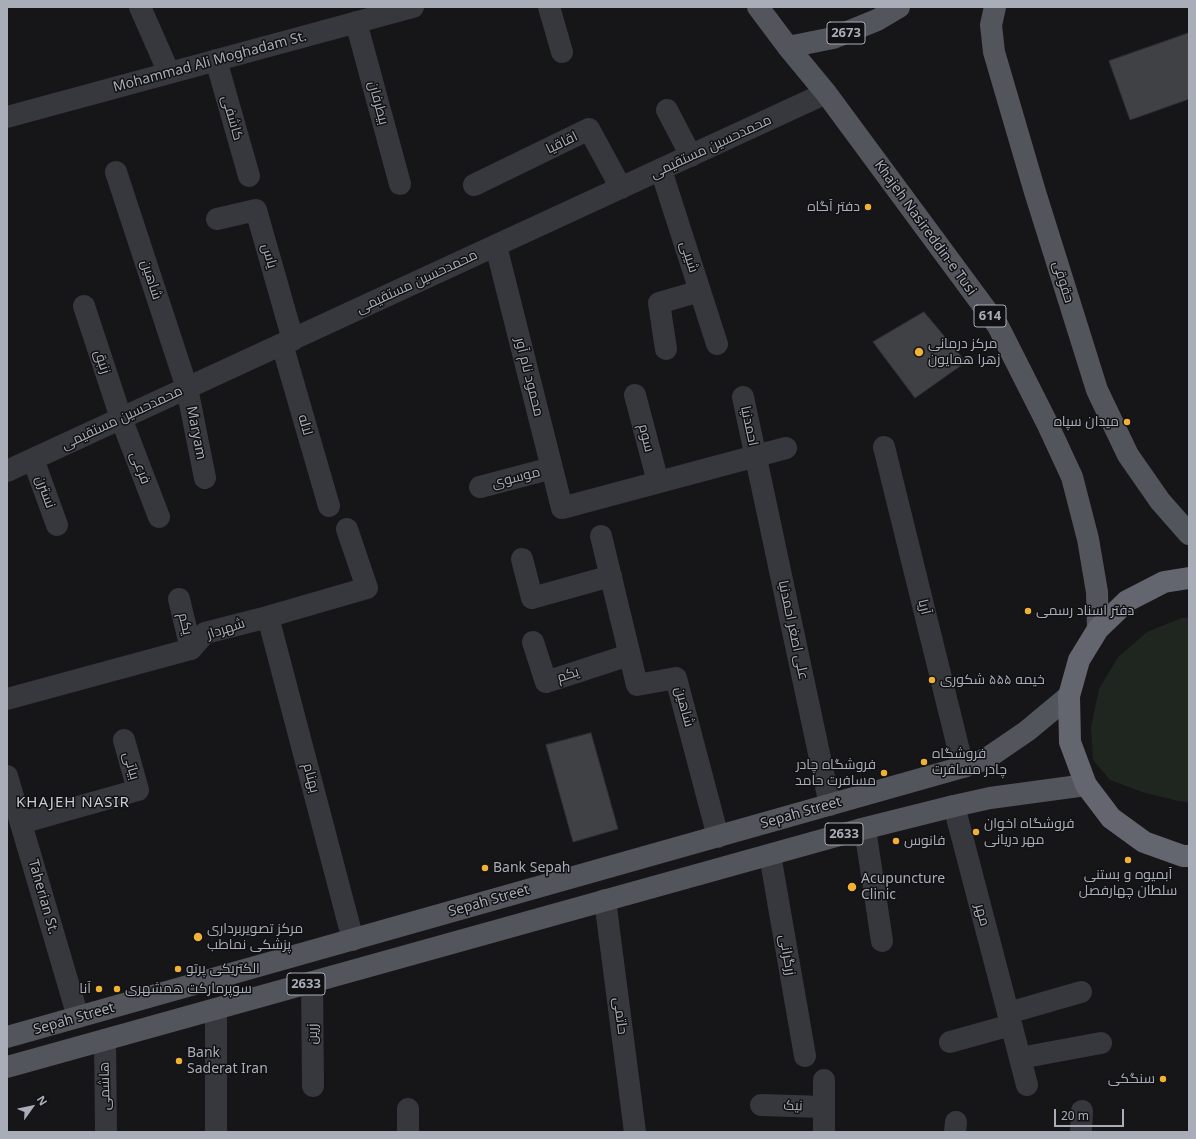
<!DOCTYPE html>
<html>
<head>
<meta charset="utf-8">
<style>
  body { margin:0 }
  #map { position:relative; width:1196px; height:1139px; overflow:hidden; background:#161618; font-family:"Noto Sans",sans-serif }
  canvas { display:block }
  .frame { position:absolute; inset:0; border:8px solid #a8adb8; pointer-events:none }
  .north { position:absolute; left:12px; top:1087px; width:40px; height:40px; -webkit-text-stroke:3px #111113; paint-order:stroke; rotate:57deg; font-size:11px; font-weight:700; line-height:16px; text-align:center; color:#a8adb8 }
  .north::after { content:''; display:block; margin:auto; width:14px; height:18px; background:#a8adb8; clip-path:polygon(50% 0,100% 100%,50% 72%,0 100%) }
  .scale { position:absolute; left:1054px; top:1109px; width:70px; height:18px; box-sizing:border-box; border:2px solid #a8adb8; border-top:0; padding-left:5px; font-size:12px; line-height:14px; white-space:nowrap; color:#a8adb8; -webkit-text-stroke:3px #111113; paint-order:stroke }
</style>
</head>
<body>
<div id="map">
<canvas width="1196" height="1139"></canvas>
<div class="frame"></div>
<div class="north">N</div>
<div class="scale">20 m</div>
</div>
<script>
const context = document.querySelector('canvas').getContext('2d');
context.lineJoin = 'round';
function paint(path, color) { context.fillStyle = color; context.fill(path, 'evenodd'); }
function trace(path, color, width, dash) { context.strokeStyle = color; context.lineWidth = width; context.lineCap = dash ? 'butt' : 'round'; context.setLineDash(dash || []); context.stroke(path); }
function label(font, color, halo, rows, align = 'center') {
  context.font = font + ' "Noto Sans",Cairo,sans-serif'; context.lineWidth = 3; context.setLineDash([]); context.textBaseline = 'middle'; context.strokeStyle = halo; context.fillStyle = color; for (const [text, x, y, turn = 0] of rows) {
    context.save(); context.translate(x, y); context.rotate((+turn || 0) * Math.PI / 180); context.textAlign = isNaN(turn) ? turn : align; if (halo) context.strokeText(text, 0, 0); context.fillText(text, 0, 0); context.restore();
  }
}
paint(new Path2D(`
  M1189 617V802L1178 801 1142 792 1110 780 1093 760 1091 727 1099 689 1118 657 1147 632 1182 618Z`), '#1e261f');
const building = new Path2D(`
  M1189 33V99L1130 120 1109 61Z
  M924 312 966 362 915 398 873 342Z
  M591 733 618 829 573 842 546 745Z`);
paint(building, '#404145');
trace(building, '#303034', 1);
trace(new Path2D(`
  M140 7 169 73
  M549 7 562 52
  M356 22 400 184
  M216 60 249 176
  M667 110 691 156
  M7 117 413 7
  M661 170 717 344
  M116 172 187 388 205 478
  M474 185 589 129 621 188
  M217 219 256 210 293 340
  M496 246 562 508 786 448
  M84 306 121 418 159 517
  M282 344 329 506
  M666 349 659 303 700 291
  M635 395 658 482
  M743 397 830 805
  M884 447 963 767
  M33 459 57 525
  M7 471 826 93
  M480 487 552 468
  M601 536 637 685 676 678 718 837
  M522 559 532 598 611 576
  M179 599 191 649
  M268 617 353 940
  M533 642 546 682 629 655
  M7 699 191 649 205 633 260 619 367 588 347 529
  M7 776 78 1017
  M954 806 1027 1085
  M21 823 138 790 124 740
  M865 829 882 941
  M770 855 805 1056
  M605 900 635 1132
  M312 982 313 1086
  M1008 1013 1081 992
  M105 1040 106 1132
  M950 1042 1011 1025
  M1020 1058 1101 1043
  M824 1080V1132
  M761 1105 824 1107
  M408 1109V1132
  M216 1132V1009
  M955 1132 956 1122
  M1081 1132 1082 1111`), '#37383d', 22);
trace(new Path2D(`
  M758 7 788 47 826 93 998 326 1047 423 1072 477 1088 539 1097 592 1098 629
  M995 7 991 25 994 52 1035 192 1097 390 1128 455 1160 501 1189 534
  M788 47 833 38 877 20 899 7
  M7 1037 963 767 986 759 1027 731 1069 696
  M7 1067 858 830 954 806 990 798 1086 785`), '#53555c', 22);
trace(new Path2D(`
  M1189 578 1164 582 1127 601 1098 629 1079 660 1069 696 1070 742 1086 785 1111 818 1144 842 1183 856H1189`), '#63666e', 22);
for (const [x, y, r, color] of [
  [868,207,4,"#f2b134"],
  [919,352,5,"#f2b134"],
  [1127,422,4,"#f2b134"],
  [1028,611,4,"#f2b134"],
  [932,680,4,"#f2b134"],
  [924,762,4,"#f2b134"],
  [884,773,4,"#f2b134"],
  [976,832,4,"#f2b134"],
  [896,841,4,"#f2b134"],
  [1128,860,4,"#f2b134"],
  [485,868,4,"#f2b134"],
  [852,887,5,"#f2b134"],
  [198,937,5,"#f2b134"],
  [178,969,4,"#f2b134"],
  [99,989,4,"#f2b134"],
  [117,989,4,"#f2b134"],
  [179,1061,4,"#f2b134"],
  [1163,1079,4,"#f2b134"]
]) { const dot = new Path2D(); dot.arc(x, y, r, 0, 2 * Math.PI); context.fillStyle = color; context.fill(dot); trace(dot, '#111113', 1.5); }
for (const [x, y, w] of [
  [846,33,38],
  [990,316,32],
  [844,834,38],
  [306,984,38]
]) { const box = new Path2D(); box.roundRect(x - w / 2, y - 11, w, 22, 3); context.fillStyle = '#111113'; context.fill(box); trace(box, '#a8adb8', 1); }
label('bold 13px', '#a8adb8', null, [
  ["2673",846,33],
  ["614",990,316],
  ["2633",844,834],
  ["2633",306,984]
]);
label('14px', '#a8adb8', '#111113', [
  ["Mohammad Ali Moghadam St.",210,62,-15],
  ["بیطرفان",378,103,75],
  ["کاشفی",232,118,74],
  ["اقاقیا",562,143,-26],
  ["محمدحسین مستقیمی",711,147,-25],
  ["Khajeh Nasireddin-e Tusi",925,228,54],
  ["یاس",269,256,74],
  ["شیبی",689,257,72],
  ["شاهین",151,280,72],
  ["محمدحسین مستقیمی",417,282,-25],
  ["حقوقی",1063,282,73],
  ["زنبق",102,362,72],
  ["محمود نام آور",529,377,76],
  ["محمدحسین مستقیمی",122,418,-25],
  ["لاله",305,425,74],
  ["احمدنیا",749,426,78],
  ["Maryam",196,433,79],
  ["سوم",646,438,76],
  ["فرعی",140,468,69],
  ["موسوی",516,478,-14],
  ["نسترن",45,492,70],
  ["آریا",924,607,76],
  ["یکم",185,624,77],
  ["شهردار",226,629,-18],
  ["علی اصغر احمدنیا",793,630,78],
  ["یکم",568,675,-18],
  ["شاهین",684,707,75],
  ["بیاتی",131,766,74],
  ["بهنام",311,778,75],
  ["Sepah Street",801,813,-16],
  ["Taherian St.",43,897,74],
  ["Sepah Street",489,901,-16],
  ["مهر",982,915,75],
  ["زرگرانی",787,955,80],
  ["حاتمی",620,1016,83],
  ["Sepah Street",74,1019,-16],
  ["زرین",313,1034,-90],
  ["هاشمی",105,1086,-91],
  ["نیک",793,1106,2]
]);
label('14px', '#a8adb8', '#111113', [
  ["دفتر آگاه",860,207,"right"],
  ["مرکز درمانی",928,344],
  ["زهرا همایون",928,360],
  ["میدان سپاه",1119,422,"right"],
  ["دفتر اسناد رسمی",1036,611],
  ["خیمه ۵۵۵ شکوری",940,680],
  ["فروشگاه",932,754],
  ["چادر مسافرت",932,770],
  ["فروشگاه چادر",876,765,"right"],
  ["مسافرت حامد",876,781,"right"],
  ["فروشگاه اخوان",984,824],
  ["مهر دریانی",984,840],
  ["فانوس",904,841],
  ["Bank Sepah",493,868],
  ["آبمیوه و بستنی",1128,875,"center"],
  ["سلطان چهارفصل",1128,891,"center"],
  ["Acupuncture",861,879],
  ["Clinic",861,895],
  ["مرکز تصویربرداری",207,929],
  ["پزشکی نماطب",207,945],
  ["الکتریکی پرتو",186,969],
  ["آنا",91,989,"right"],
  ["سوپرمارکت همشهری",125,989],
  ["Bank",187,1053],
  ["Saderat Iran",187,1069],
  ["سنگکی",1155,1079,"right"]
], 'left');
context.letterSpacing = '1px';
label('15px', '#c9ccd4', '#111113', [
  ["KHAJEH NASIR",73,803]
]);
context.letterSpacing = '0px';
</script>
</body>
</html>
